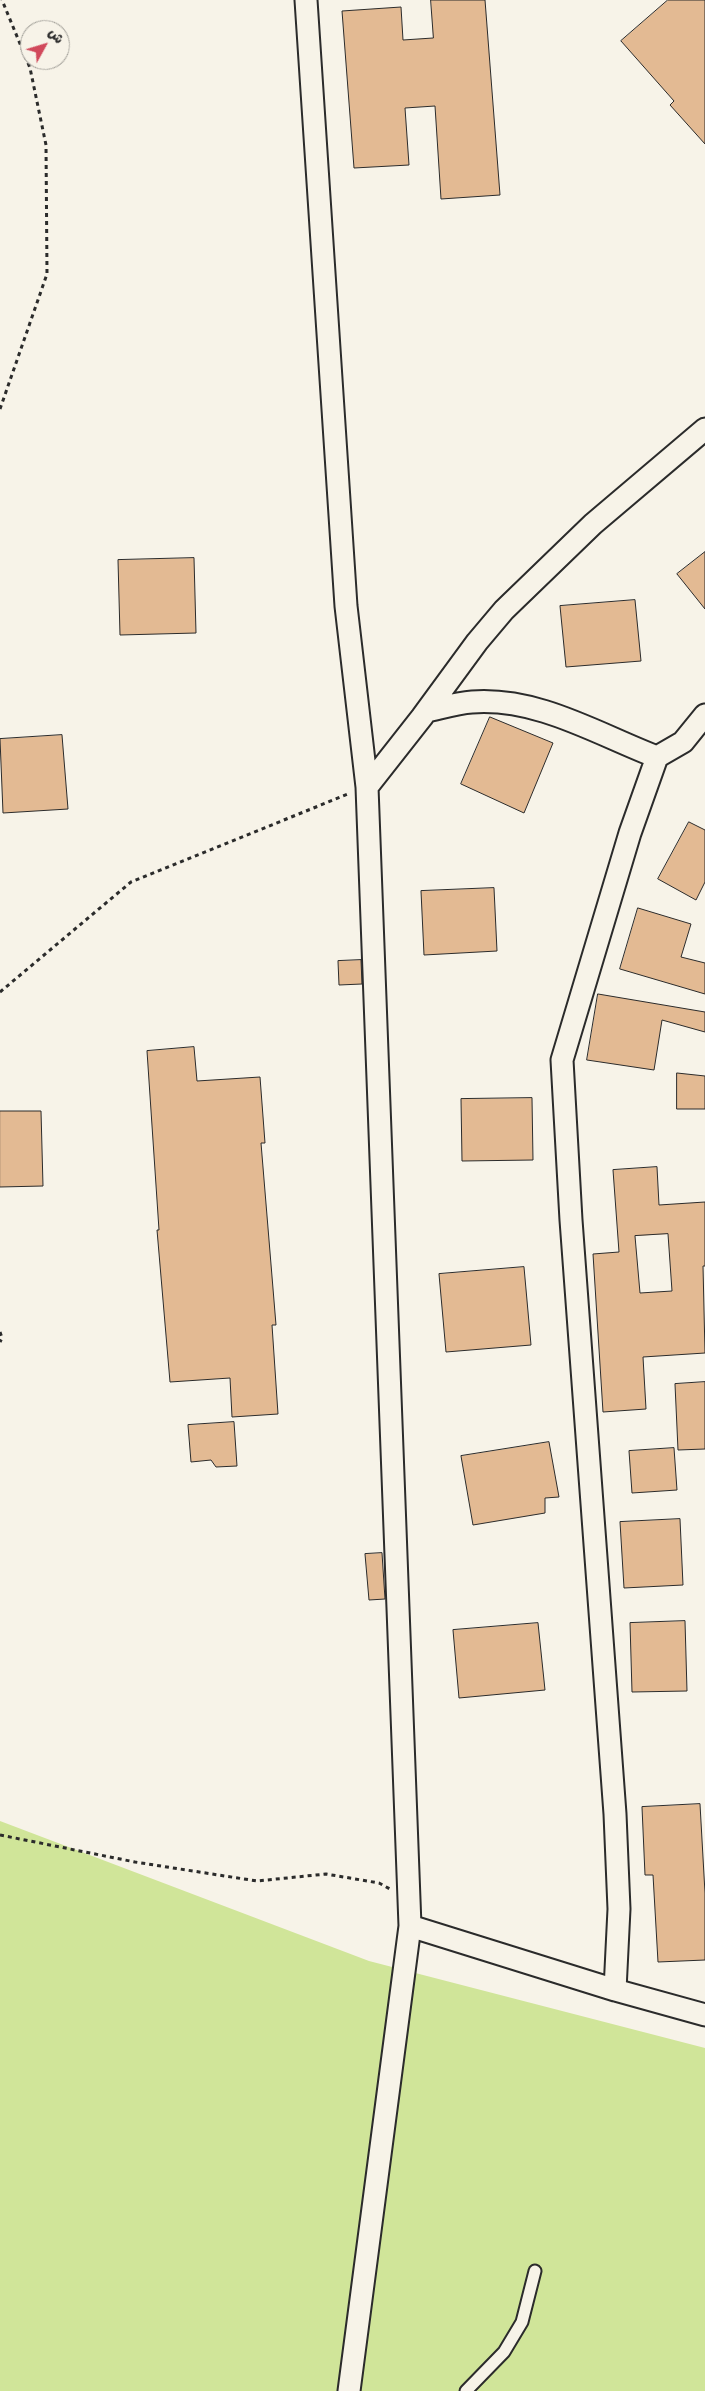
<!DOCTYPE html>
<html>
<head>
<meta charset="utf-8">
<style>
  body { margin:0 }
  #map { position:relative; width:705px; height:2391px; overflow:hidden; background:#f7f3e8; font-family:"Architects Daughter","Playpen Sans Arabic",sans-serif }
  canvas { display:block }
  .north { position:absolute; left:20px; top:20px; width:50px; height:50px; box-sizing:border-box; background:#f7f3e8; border:1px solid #a5a39c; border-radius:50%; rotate:51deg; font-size:14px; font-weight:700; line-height:20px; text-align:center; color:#2b2b2b }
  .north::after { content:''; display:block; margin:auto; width:18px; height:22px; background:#d1495b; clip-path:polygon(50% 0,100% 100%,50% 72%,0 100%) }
</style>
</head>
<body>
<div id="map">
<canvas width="705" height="2391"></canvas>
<div class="north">ش</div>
</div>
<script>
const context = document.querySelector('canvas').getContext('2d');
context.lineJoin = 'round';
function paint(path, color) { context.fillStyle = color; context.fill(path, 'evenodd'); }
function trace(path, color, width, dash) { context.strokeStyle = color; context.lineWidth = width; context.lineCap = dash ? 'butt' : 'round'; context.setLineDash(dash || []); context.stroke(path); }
paint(new Path2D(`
  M0 1821 369 1961 705 2048V2391H0Z`), '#d0e599');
const building = new Path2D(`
  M431 0H485L500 195 441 199 435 106 405 108 409 165 354 168 342 11 401 7 403 40 433 38Z
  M668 0H705V144L670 105 674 101 621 41Z
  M705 552V609L677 574Z
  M194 558 196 633 120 635 118 560Z
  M635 600 641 661 566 667 560 606Z
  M490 717 553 743 524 813 461 784Z
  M62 735 68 809 3 813 0 739Z
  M689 822 705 830V882L696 900 658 879Z
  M494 888 497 951 424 955 421 891Z
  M638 908 691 924 681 957 705 963V994L620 969Z
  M361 960 362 984 339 985 338 961Z
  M598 994 705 1012V1032L662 1020 654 1070 587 1060Z
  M194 1047 197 1081 260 1077 265 1143H261L276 1325H272L278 1414 232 1417 230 1378 170 1382 157 1230H159L147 1051Z
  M677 1073 705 1076V1109H677Z
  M532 1098 533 1160 462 1161 461 1099Z
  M0 1111H41L43 1186 0 1187Z
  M657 1167 659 1205 705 1202V1266H703L705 1353 643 1357 646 1409 603 1412 593 1254 619 1252 613 1170ZM668 1234 672 1291 640 1293 635 1236Z
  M524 1267 531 1345 446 1352 439 1274Z
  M705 1382V1449L678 1450 675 1384Z
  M234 1422 237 1466 216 1467 211 1460 191 1462 188 1425Z
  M549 1442 559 1497 545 1498V1513L473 1525 461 1456Z
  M674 1448 677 1490 632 1493 629 1451Z
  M680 1519 683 1585 624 1588 620 1522Z
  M382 1553 385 1599 369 1600 365 1554Z
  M685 1621 687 1691 632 1692 630 1623Z
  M538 1623 545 1690 459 1698 453 1630Z
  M700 1804 705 1893V1960L658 1962 653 1875H645L642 1807Z`);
paint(building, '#e3ba93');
trace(building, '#2b2b2b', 1);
const lane = new Path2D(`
  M466 2391 504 2352 522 2322 535 2271`);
const street = new Path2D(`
  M306 0 346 606 367 787 410 1926 349 2391
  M427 711C441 708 457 703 472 702 538 697 597 734 657 757
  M367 787 422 717 477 642 504 610 593 524 705 429
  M410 1926 615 1990 705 2015
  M615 1990 619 1909 615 1814 571 1220 562 1060 630 833 657 757 683 742 705 715`);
trace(lane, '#2b2b2b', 15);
trace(street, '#2b2b2b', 25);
trace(new Path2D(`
  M0 409 47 274 46 145 30 68 2 0
  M0 992 131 882 348 794
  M0 1332 2 1338 0 1342
  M0 1835 135 1862 257 1881 326 1874 379 1883 390 1889`), '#2b2b2b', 3, [4, 4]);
trace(lane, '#f7f3e8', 11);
trace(street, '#f7f3e8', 21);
</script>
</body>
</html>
